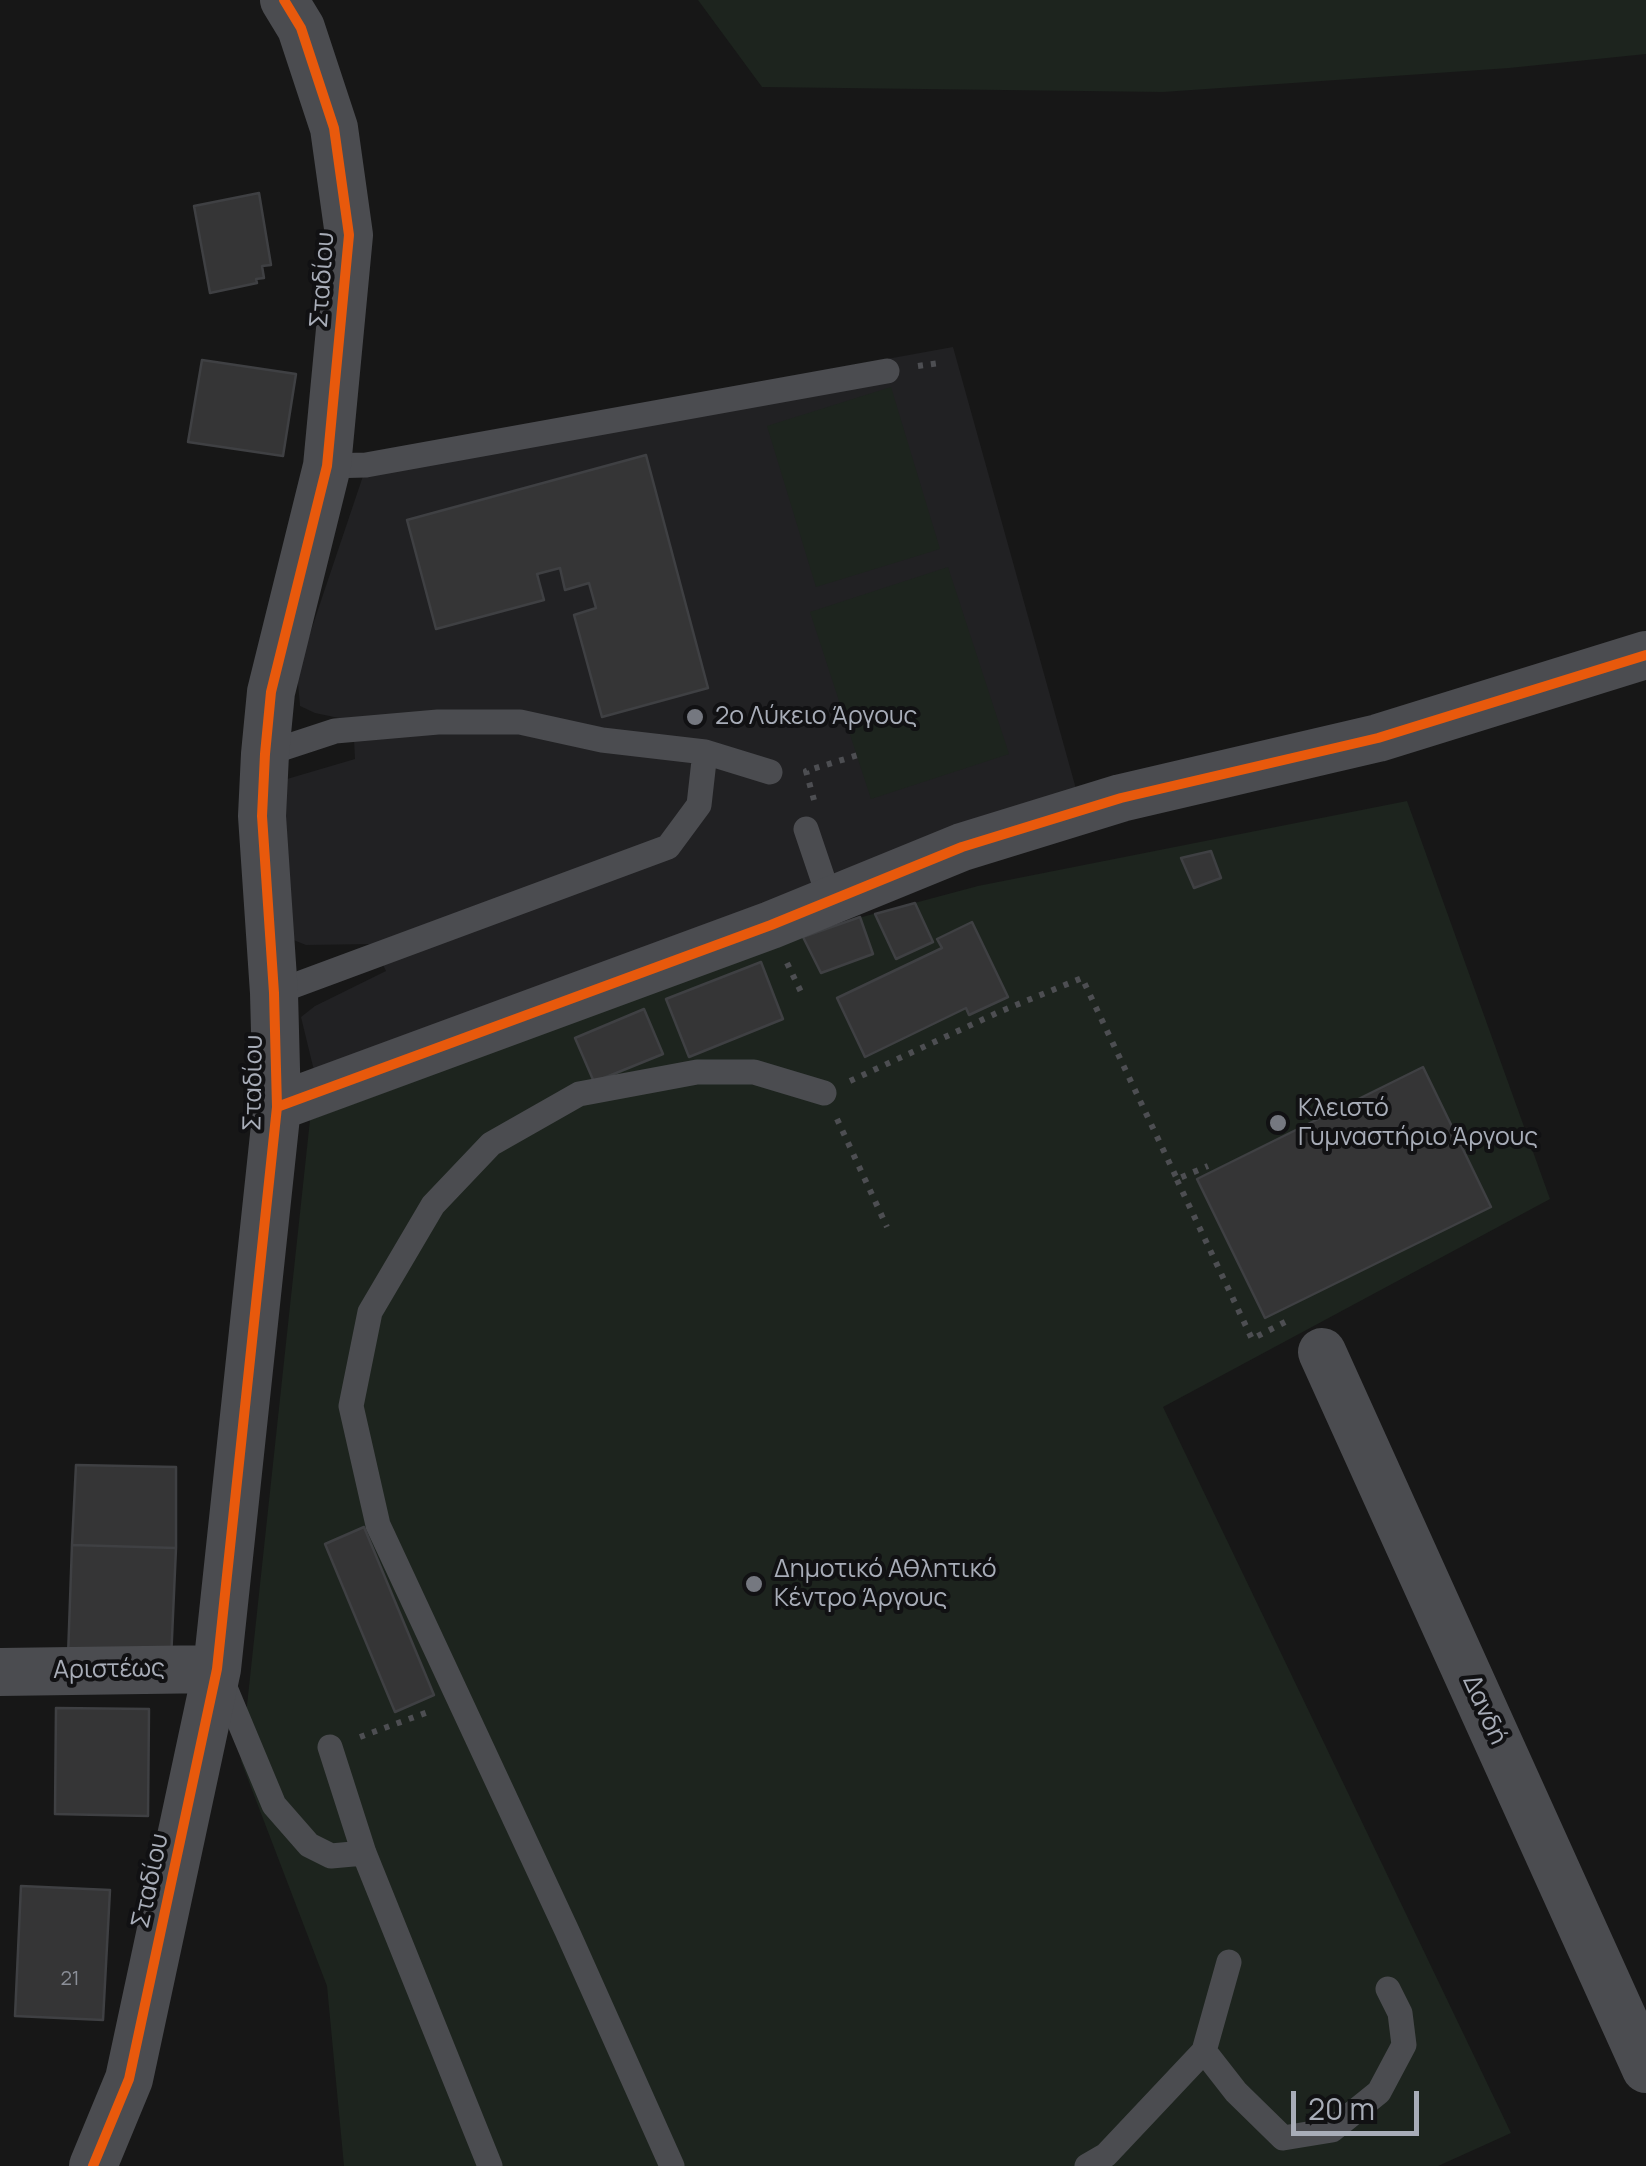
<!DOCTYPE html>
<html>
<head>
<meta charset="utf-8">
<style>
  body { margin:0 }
  #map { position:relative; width:1646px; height:2166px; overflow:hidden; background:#171717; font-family:Manrope,sans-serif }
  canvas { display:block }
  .scale { position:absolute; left:1291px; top:2091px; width:128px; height:45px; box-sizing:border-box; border:5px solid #a8adb8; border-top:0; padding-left:12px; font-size:30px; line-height:35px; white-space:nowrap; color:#a8adb8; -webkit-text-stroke:8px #111113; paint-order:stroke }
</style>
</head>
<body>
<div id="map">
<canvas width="1646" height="2166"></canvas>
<div class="scale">20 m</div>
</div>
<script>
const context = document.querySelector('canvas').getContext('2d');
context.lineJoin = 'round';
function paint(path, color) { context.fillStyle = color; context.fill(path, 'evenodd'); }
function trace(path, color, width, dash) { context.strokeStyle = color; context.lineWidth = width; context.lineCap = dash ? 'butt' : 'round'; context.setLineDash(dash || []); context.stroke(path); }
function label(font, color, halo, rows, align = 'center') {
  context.font = font + ' Manrope,sans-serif'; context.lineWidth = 8; context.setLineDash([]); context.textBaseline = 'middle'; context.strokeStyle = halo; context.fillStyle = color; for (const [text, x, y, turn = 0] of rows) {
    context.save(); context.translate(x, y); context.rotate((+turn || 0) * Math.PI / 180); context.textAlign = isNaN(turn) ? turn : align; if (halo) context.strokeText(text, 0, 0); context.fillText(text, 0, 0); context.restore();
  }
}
paint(new Path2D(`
  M953 347 1078 796 316 1079 301 1017 315 1006 386 971 373 944 306 945 291 939 280 795 287 779 355 759 353 721 315 713 300 706 297 672 363 476 374 452Z`), '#212123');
paint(new Path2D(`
  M698 0H1646V54L1509 68 1163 92 762 87Z
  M891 387 940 549 816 587 767 426Z
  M948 567 1009 754 871 799 810 612Z
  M1407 801 1550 1199 1163 1407 1511 2133 1438 2166H344L327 1986 241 1761 310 1120 836 924 978 886Z`), '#1d241e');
const building = new Path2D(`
  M259 193 271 265 262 266 264 278 256 279 257 283 210 293 194 206Z
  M202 360 296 374 283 456 188 442Z
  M646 455 708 688 602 717 574 615 596 608 589 583 565 590 560 568 537 574 544 600 436 629 407 520Z
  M1211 851 1221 878 1194 888 1181 858Z
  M915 903 933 942 896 959 875 914Z
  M860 917 873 954 821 973 803 937Z
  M972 922 1008 997 969 1015 966 1008 865 1057 837 998 942 948 937 939Z
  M761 962 783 1019 689 1057 666 999Z
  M644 1009 663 1054 594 1082 575 1038Z
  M1423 1067 1491 1207 1265 1318 1197 1179Z
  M76 1465 176 1467V1548L72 1545Z
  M364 1527 434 1695 395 1712 325 1544Z
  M72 1545 176 1548 171 1660 68 1656Z
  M56 1708 149 1709 148 1816 55 1814Z
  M21 1886 110 1890 103 2020 15 2016Z`);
paint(building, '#353536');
trace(building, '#3f4043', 2.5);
trace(new Path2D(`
  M918 366 939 363
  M814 800 806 771 858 755
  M787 963 802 994
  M850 1081 999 1012 1082 978 1177 1179 1208 1166
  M837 1119 887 1227
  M1177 1180 1252 1339 1289 1320
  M360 1737 428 1712`), '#4d4e52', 6, [5, 8]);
trace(new Path2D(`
  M327 466 366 465 887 371
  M265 754 335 731 438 722H520L602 740 705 752 770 772
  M806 829 830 900
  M274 993 668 847 699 805 705 752
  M221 1678 274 1805 309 1845 331 1856 364 1853
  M330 1747 364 1853 490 2166
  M1204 2051 1236 2092 1283 2138 1332 2130 1379 2092 1404 2045 1400 2013 1388 1989
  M672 2166 567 1931 378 1525 351 1406 370 1312 433 1205 491 1144 579 1094 697 1072H754L824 1093
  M1087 2166 1106 2155 1204 2051 1229 1962`), '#4b4c50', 25);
trace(new Path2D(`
  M277 1107 771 925 962 847 1121 798 1378 738 1646 655
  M1322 1352 1646 2069
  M0 1672 217 1669
  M93 2166 129 2079 217 1669 277 1107 274 993 262 816 265 754 271 692 327 466 349 235 334 128 301 28 284 0`), '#4b4c50', 48);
trace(new Path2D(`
  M277 1107 771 925 962 847 1121 798 1378 738 1646 655
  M93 2166 129 2079 217 1669 277 1107 274 993 262 816 265 754 271 692 327 466 349 235 334 128 301 28 284 0`), '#e8590c', 10);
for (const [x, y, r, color] of [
  [695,717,10,"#757880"],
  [1278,1123,10,"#757880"],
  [754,1584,10,"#757880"]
]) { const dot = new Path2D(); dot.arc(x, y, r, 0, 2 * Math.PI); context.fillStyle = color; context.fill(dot); trace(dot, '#111113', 4); }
label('20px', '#8b8f98', null, [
  ["21",70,1979]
]);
label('25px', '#a8adb8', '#111113', [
  ["Σταδίου",323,280,-86],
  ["Σταδίου",254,1083,-89],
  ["Αριστέως",109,1670,-1],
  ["Δανδή",1484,1710,66],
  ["Σταδίου",151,1881,-78]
]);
label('25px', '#a8adb8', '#111113', [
  ["2ο Λύκειο Άργους",715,717],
  ["Κλειστό",1298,1109],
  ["Γυμναστήριο Άργους",1298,1138],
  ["Δημοτικό Αθλητικό",774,1570],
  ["Κέντρο Άργους",774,1599]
], 'left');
</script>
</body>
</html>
